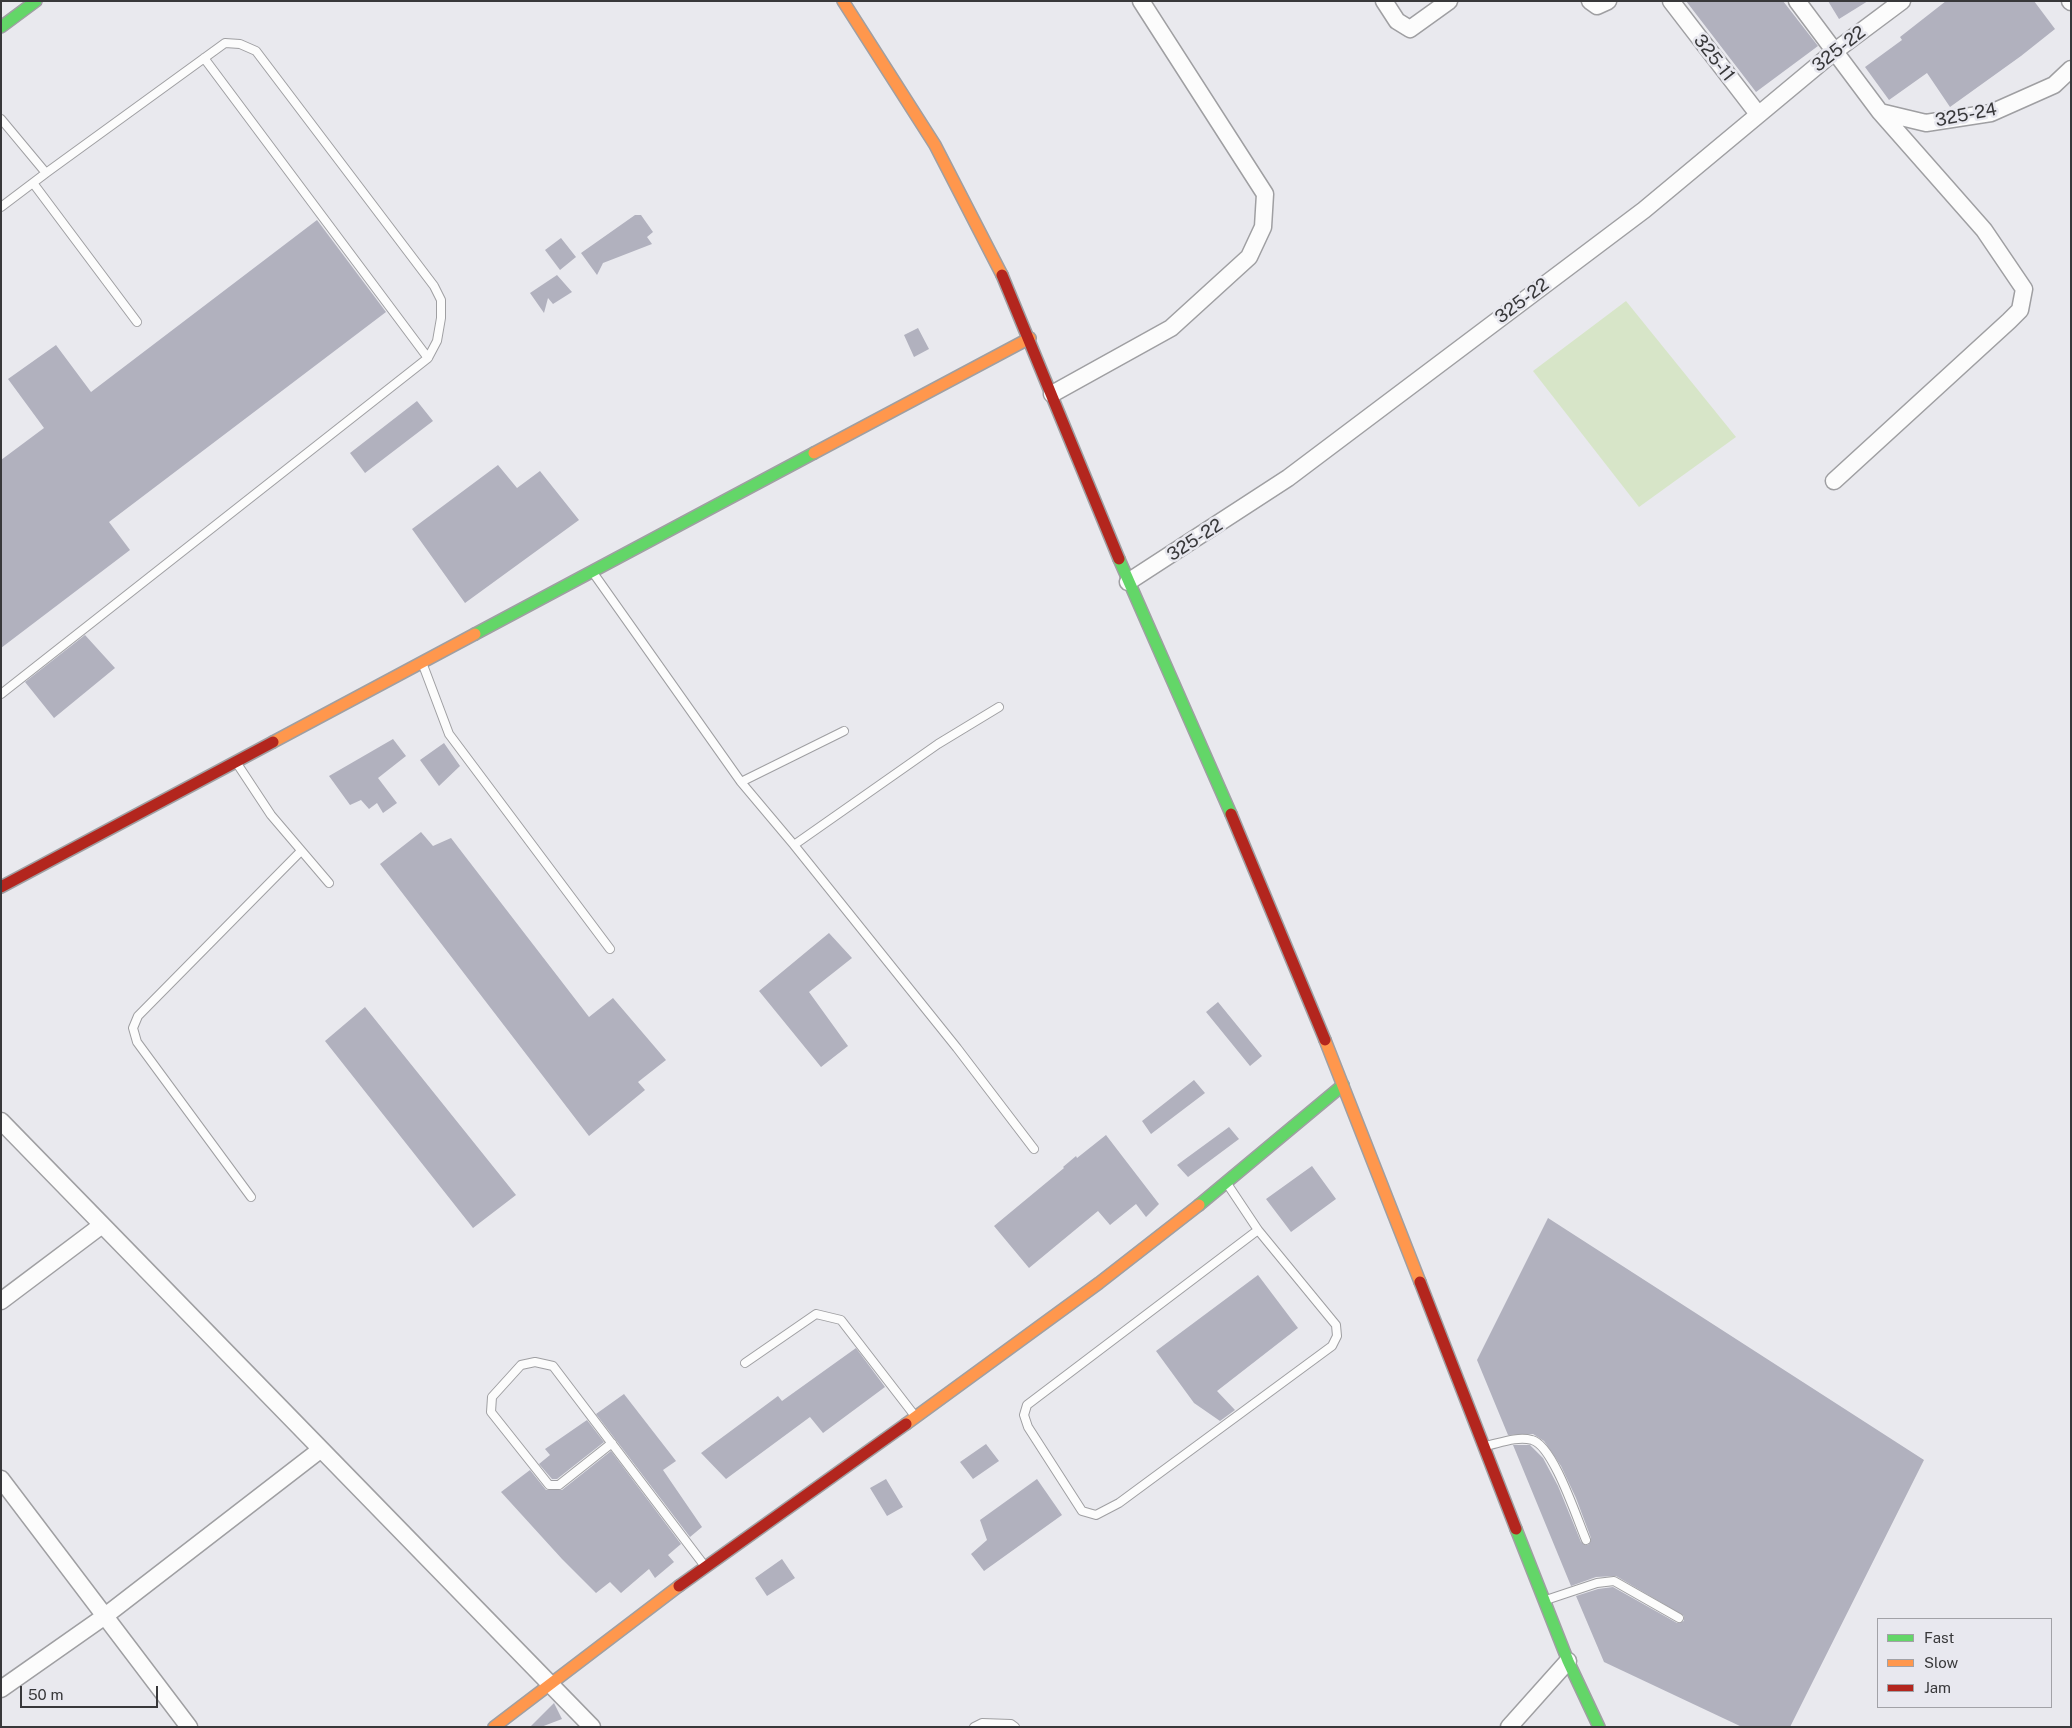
<!DOCTYPE html>
<html>
<head>
<meta charset="utf-8">
<style>
  body { margin:0 }
  #map { position:relative; width:2072px; height:1728px; overflow:hidden; background:#e9e9ee; font-family:"Public Sans",sans-serif }
  canvas { display:block }
  .frame { position:absolute; inset:0; border:2px solid #38383a; pointer-events:none }
  .legend { position:absolute; left:1877px; top:1618px; width:175px; height:90px; box-sizing:border-box; background:#e8e8ef; border:1px solid #a2a2a7; margin:0; padding:6px 9px; list-style:none; font-size:15px; color:#38383a }
  .legend li { display:flex; align-items:center; gap:10px; height:25px }
  .legend b { width:25px; border:1px solid #a2a2a7 }
  .scale { position:absolute; left:20px; top:1686px; width:138px; height:22px; box-sizing:border-box; border:2px solid #38383a; border-top:0; padding-left:6px; font-size:15px; line-height:18px; white-space:nowrap; color:#38383a; -webkit-text-stroke:4px #e8e8ef; paint-order:stroke }
</style>
</head>
<body>
<div id="map">
<canvas width="2072" height="1728"></canvas>
<div class="frame"></div>
<ul class="legend">
<li><b style="height:6px;background:#63d668"></b>Fast</li>
<li><b style="height:6px;background:#ff974d"></b>Slow</li>
<li><b style="height:6px;background:#b3261e"></b>Jam</li>
</ul>
<div class="scale">50 m</div>
</div>
<script>
const context = document.querySelector('canvas').getContext('2d');
context.lineJoin = 'round';
function paint(path, color) { context.fillStyle = color; context.fill(path, 'evenodd'); }
function trace(path, color, width, dash) { context.strokeStyle = color; context.lineWidth = width; context.lineCap = dash ? 'butt' : 'round'; context.setLineDash(dash || []); context.stroke(path); }
function label(font, color, halo, rows, align = 'center') {
  context.font = font + ' "Public Sans",sans-serif'; context.lineWidth = 5; context.setLineDash([]); context.textBaseline = 'middle'; context.strokeStyle = halo; context.fillStyle = color; for (const [text, x, y, turn = 0] of rows) {
    context.save(); context.translate(x, y); context.rotate((+turn || 0) * Math.PI / 180); context.textAlign = isNaN(turn) ? turn : align; if (halo) context.strokeText(text, 0, 0); context.fillText(text, 0, 0); context.restore();
  }
}
paint(new Path2D(`
  M1626 301 1736 437 1639 507 1533 371Z`), '#d7e5c8');
paint(new Path2D(`
  M1686 1H1783L1818 46 1756 92Z
  M1828 1H1868L1839 19Z
  M1946 1H2034L2055 29 2021 56 1950 107 1927 73 1889 100 1865 67 1902 40 1900 37Z
  M635 215H641L653 232 647 237 652 244 603 263 597 275 581 253Z
  M317 220 386 312 109 522 130 550 1 648V460L44 428 8 379 56 345 91 392Z
  M561 238 576 257 560 270 545 250Z
  M557 275 572 292 553 304 548 298 544 313 530 293Z
  M918 328 929 349 914 357 904 335Z
  M417 401 433 421 365 473 350 453Z
  M498 465 517 488 540 471 579 520 465 603 412 529Z
  M85 635 115 668 54 718 25 682Z
  M393 739 406 756 378 778 397 803 383 813 377 803 369 809 361 800 350 805 329 776Z
  M444 743 460 766 439 786 420 760Z
  M421 832 433 846 451 838 589 1017 613 998 666 1060 638 1082 645 1090 589 1136 380 864Z
  M829 933 852 958 809 992 848 1046 821 1067 759 991Z
  M1218 1002 1262 1056 1250 1066 1206 1012Z
  M365 1007 516 1195 473 1228 325 1041Z
  M1194 1080 1205 1093 1151 1134 1142 1121Z
  M1229 1127 1239 1139 1188 1177 1177 1165Z
  M1106 1135 1159 1204 1146 1217 1136 1204 1110 1225 1098 1211 1029 1268 994 1226 1064 1168 1063 1167 1076 1156 1077 1158Z
  M1312 1166 1336 1199 1291 1232 1266 1199Z
  M1548 1218 1924 1460 1790 1727H1742L1604 1662 1576 1596 1598 1589 1613 1587 1677 1623 1684 1621V1616L1616 1576 1596 1577 1571 1586 1513 1445H1530L1543 1458 1558 1486 1581 1542 1588 1545 1591 1538 1576 1498 1561 1466 1544 1441 1533 1434 1508 1435 1477 1360Z
  M1258 1275 1298 1328 1217 1391 1235 1410 1220 1421 1194 1403 1156 1351Z
  M856 1348 885 1387 823 1433 810 1417 726 1479 701 1453 778 1396 782 1401Z
  M624 1394 676 1461 663 1470 702 1527 690 1537 596 1414Z
  M587 1420 604 1442 557 1479H552L539 1464 550 1455 545 1449Z
  M986 1444 999 1461 973 1479 960 1462Z
  M611 1451 681 1544 668 1555 674 1562 655 1578 649 1569 621 1593 610 1582 596 1593 562 1559 501 1492 530 1470 546 1490H562Z
  M886 1479 903 1507 887 1516 870 1488Z
  M1037 1479 1062 1515 984 1571 971 1554 987 1540 980 1520Z
  M782 1559 795 1578 767 1596 755 1578Z
  M554 1703 562 1719 541 1727H530Z`), '#b1b1be');
const lane = new Path2D(`
  M204 58 428 358
  M1 119 46 173 225 43 240 44 256 51 434 286 441 300V318L437 341 428 358 1 694
  M33 183 137 322
  M1 207 46 173
  M594 574 741 782 794 845 957 1048 1034 1149
  M423 665 449 734 610 949
  M236 762 271 815 329 883
  M741 782 844 731
  M794 845 938 744 999 707
  M1228 1185 1258 1230 1336 1325 1337 1336 1332 1346 1119 1503 1096 1515 1082 1511 1028 1427 1024 1415 1027 1405 1258 1230
  M251 1197 137 1042 133 1028 138 1016 301 851
  M745 1363 816 1314 841 1320 915 1416
  M612 1443 559 1485H549L491 1412 492 1397 521 1365 535 1362 553 1366 704 1565
  M1486 1446C1500 1443 1517 1436 1532 1440 1553 1445 1577 1519 1586 1540
  M1546 1600 1597 1583 1614 1581 1679 1618
  M974 1727 982 1723 1011 1724 1015 1727`);
const street = new Path2D(`
  M1384 1 1397 21 1410 29 1449 1
  M1590 1 1597 6 1608 1
  M1671 1 1758 114
  M1797 1 1880 112 1984 230 2024 289 2020 310 2009 321 1834 481
  M2070 1 2071 2
  M1880 112 1926 123 1991 113 2054 85 2071 69
  M1052 394 1171 328 1249 257 1263 227 1265 194 1141 1
  M1128 582 1288 478 1644 210 1835 51 1902 1
  M1 1121 592 1727
  M1 1301 102 1225
  M1 1479 189 1727
  M1 1689 105 1616 320 1450
  M1509 1727 1568 1661`);
const fast = new Path2D(`
  M1 27 36 1
  M1119 559 1231 814
  M475 634 814 453
  M1199 1205 1343 1085
  M1516 1529 1568 1661 1599 1727`);
const slow = new Path2D(`
  M843 1 935 145 1002 275
  M814 453 1030 338
  M273 742 475 634
  M1325 1040 1420 1282
  M906 1424 1099 1283 1199 1205
  M494 1727 679 1586`);
const jam = new Path2D(`
  M1002 275 1119 559
  M1231 814 1325 1040
  M1 887 273 742
  M1420 1282 1516 1529
  M679 1586 906 1424`);
trace(lane, '#9f9fa2', 10);
trace(street, '#9f9fa2', 19);
trace(fast, '#9f9fa2', 14);
trace(slow, '#9f9fa2', 14);
trace(jam, '#9f9fa2', 14);
trace(lane, '#fcfcfc', 8);
trace(street, '#fcfcfc', 16);
trace(fast, '#63d668', 11);
trace(slow, '#ff974d', 11);
trace(jam, '#b3261e', 11);
label('18px', '#38383a', '#e8e8ef', [
  ["325-22",1839,49,-38],
  ["325-11",1714,58,52],
  ["325-24",1966,115,-11],
  ["325-22",1522,301,-37],
  ["325-22",1195,540,-33]
]);
</script>
</body>
</html>
